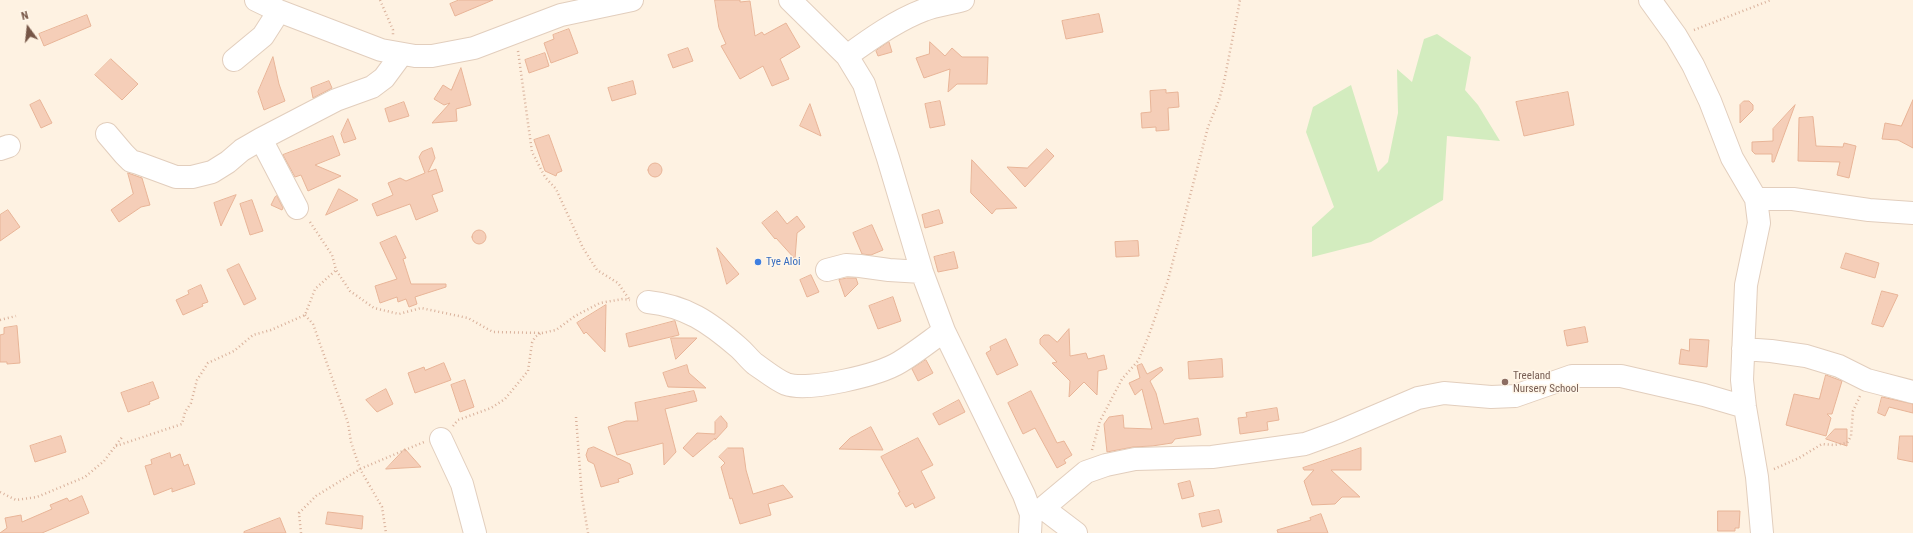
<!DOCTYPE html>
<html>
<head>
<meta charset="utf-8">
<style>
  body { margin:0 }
  #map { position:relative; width:1913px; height:533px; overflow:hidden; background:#fef2e2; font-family:"Roboto Condensed",sans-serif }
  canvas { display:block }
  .north { position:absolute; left:8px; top:8px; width:40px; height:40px; -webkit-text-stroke:3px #fff6e9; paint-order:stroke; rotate:345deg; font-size:11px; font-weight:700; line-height:16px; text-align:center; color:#765647 }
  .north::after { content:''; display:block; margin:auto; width:14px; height:18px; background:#765647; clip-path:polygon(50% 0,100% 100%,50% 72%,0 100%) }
</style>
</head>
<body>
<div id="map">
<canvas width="1913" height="533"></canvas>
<div class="north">N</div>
</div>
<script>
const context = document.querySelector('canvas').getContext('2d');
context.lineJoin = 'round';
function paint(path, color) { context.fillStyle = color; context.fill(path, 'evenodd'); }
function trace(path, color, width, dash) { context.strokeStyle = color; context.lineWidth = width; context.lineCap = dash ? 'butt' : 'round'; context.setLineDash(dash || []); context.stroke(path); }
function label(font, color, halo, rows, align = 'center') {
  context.font = font + ' "Roboto Condensed",sans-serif'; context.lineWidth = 3; context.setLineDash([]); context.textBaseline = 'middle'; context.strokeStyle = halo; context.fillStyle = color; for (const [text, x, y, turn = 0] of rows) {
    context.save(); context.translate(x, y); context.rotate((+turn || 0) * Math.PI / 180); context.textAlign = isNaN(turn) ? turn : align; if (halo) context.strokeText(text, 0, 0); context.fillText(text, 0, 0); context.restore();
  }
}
paint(new Path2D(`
  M1437 34 1471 57 1465 90 1478 105 1500 141 1447 136 1443 200 1371 242 1312 257V227L1334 207 1306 132 1313 107 1351 85 1378 172 1388 162 1398 113 1397 69 1412 82 1424 39Z`), '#d3ecbf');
const building = new Path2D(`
  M459 0H493L455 16 450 4Z
  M715 0H740V2L750 1 755 36 762 32 764 35 786 23 800 47 780 59 789 79 772 86 763 66 740 79 721 46 726 44 719 28Z
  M1099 14 1103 32 1066 39 1062 21Z
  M87 15 91 26 44 46 39 34Z
  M569 29 578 53 551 63 544 43 554 39 553 35Z
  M889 42 892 52 878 56 876 51Z
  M930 42 945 56 952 48 962 57H988L987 84H957L948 92 950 69 924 78 916 58 929 54Z
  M688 48 693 61 673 68 668 55Z
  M545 53 549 66 529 73 525 60Z
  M273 57 279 84 285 101 264 110 258 92Z
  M111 59 138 84 122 100 95 75Z
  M461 68 471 105 456 109 457 121 432 123 450 103 444 105 434 99 443 85 451 90Z
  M329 81 332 88 313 98 311 88Z
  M633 81 636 94 612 101 608 88Z
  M1166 90V93L1178 92 1179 107 1168 108 1169 130 1156 131V127L1142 128 1141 113 1151 112 1150 91Z
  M1568 92 1574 125 1524 136 1516 102Z
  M40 100 52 123 41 128 30 105Z
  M1913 100V148L1898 140 1882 139 1885 123 1901 126Z
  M940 101 945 125 930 128 925 104Z
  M1744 101H1749L1753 105V110L1740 123V105Z
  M404 102 409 116 389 122 385 109Z
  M810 104 821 136 800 126Z
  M1795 105 1774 162H1772V154H1755L1752 151V142L1773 141V129Z
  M1813 117 1816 146 1843 147 1844 143 1856 146 1849 178 1837 175 1840 162 1798 161 1799 118Z
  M348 119 356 139 344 143 341 134Z
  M549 135 562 171 557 173 556 176 545 171 534 140Z
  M333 136 340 155 315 165 341 176 308 191 301 175 295 177 283 155Z
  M432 148 435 158 428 172 436 169 443 191 432 195 438 211 416 220 410 204 377 216 372 204 393 195 388 183 400 178 406 181 425 173 419 157 422 152Z
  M1047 149 1054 156 1025 187 1007 167 1027 168Z
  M972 160 1017 208 996 209 992 214 971 193Z
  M648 170a7 7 0 1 1 14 0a7 7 0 1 1-14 0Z
  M128 173 142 178 150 205 141 207 119 222 111 210 133 194Z
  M339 189 358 200 326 215Z
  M236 195 221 226 214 203Z
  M277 196 283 208 282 210 271 205 275 197Z
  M252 200 263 231 250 235 240 204Z
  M8 210 20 227 0 241V215Z
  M939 210 943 223 925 228 922 215Z
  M777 211 787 224 797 216 805 227 797 233 795 259 776 238 775 239 762 223Z
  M872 225 883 250 871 255 862 254 853 233Z
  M472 237a7 7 0 1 1 14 0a7 7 0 1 1-14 0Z
  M396 236 406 258 403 259 411 284H446V287L415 297 417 304 409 307 406 299 398 302 397 297 380 303 375 286 397 279 380 243Z
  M1138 241 1139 256 1116 257 1115 242Z
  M717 248 739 274 727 284Z
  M954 252 958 268 938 272 934 257Z
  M1846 253 1879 263 1875 278 1841 268Z
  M239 264 256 299 244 305 227 270Z
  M811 275 819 292 807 297 800 280Z
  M847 278H856L858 284 845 297 839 280Z
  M201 285 208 302 202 304 203 306 183 315 176 300 189 294 188 291Z
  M1882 291 1898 295 1883 327 1872 324Z
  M893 297 901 321 878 329 869 306Z
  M606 305 605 352 586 332 584 334 577 323Z
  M675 321 679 335 629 347 626 334Z
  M17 326 20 363 7 364V362H0V335L4 334V328Z
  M1585 327 1588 342 1567 346 1564 331Z
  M1069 329 1070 356 1086 353 1088 359 1104 355 1107 369 1098 371 1097 395 1084 382 1069 397 1070 381 1052 363 1057 362 1040 344V339L1044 335H1049L1057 342Z
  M671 338H697L676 359Z
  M1006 339 1018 365 997 375 986 353 991 350 990 347Z
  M1690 339 1709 340 1707 367 1679 364 1681 349 1689 351Z
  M1222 359 1223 377 1189 379 1188 362Z
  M926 360 933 373 918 381 912 369Z
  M444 363 451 380 415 393 408 373 424 367 425 370Z
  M1142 364 1147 374 1161 367 1163 370 1150 381 1156 393 1164 424 1198 418 1201 435 1175 439 1172 443 1152 446 1133 447 1107 452 1104 424 1109 417 1123 415 1124 428 1152 429 1142 389 1135 395 1129 383 1140 378 1137 366Z
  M687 365 689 373 706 388 668 387 663 373Z
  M1826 375 1842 381 1832 414H1827L1831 418 1826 436 1786 425 1794 394 1819 399Z
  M465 380 474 407 460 412 451 385Z
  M153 382 159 398 149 402 150 404 128 412 121 393Z
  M386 389 393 404 377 412 366 400Z
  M694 391 697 401 665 409 676 452 664 465 663 443 617 455 608 427 626 421H638L635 403Z
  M1031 391 1057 443 1064 441 1072 455 1064 460 1066 463 1057 468 1035 428 1023 434 1008 403Z
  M1882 397 1913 404V413L1889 407 1885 416 1878 413Z
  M959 400 965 412 939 425 933 414Z
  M1277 408 1279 420 1267 422 1268 430 1240 434 1238 418 1247 417 1246 413Z
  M721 416 727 423V427L715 440V438L693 457 683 448 697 433 715 434V422Z
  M871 427 883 450 839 449 850 438Z
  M1835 429H1847V446L1826 439Z
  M61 436 66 452 35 462 30 446Z
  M1900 436H1913V462L1898 459Z
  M918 438 933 465 921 471 935 498 915 508 913 503 906 507 898 493 900 492 881 457Z
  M594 447 630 464 633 474 618 479 619 482 601 487 594 464 588 461 586 455 588 449Z
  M728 448H743L746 470 753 494 783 485 793 497 768 504 771 515 740 524 732 498 730 499 721 467 725 463 719 457Z
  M1361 448V470H1331L1360 497H1342L1335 504 1312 505 1304 481 1314 470H1304L1303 468Z
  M405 449 421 467 386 469Z
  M170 453 171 458 180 454 184 466 188 464 195 484 172 492V488L154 495 145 466 152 464 151 460Z
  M1190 481 1194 496 1182 499 1178 484Z
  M82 496 89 513 42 533H0L7 528 5 518 21 515 22 522 52 509 50 505 67 498 69 501Z
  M1219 510 1222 522 1202 527 1199 514Z
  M1718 511H1740L1739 528H1735V531H1718Z
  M328 512 363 516 362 529 326 524Z
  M1321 514 1328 533H1278L1277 530 1311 520 1310 518Z
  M280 518 286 533H244V532Z`);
paint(building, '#f5ceb8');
trace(building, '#e8b497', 1);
const minor = new Path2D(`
  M256 0 279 11 381 50 415 56H432L474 48 561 15 632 0
  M790 0 847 56 864 84 888 158 922 272 944 331 1024 495 1031 514 1030 533
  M1650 0 1676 36 1693 65 1710 101 1732 158 1756 199 1759 223 1746 285 1742 380 1745 407 1757 477 1762 533
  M847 56C870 39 897 20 924 10 936 5 950 4 963 0
  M234 60 263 36 279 11
  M107 134 124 154 131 161 138 163 176 177H192L212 172 228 162 242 150 261 139 336 100 372 87 384 78 401 55
  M261 139 297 208
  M0 149 9 146
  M1756 199H1793L1869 210 1913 213
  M827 270 846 265 860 266 889 270 922 272
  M648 302C686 306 709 322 738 347 744 352 749 359 755 364 764 370 776 380 786 384 808 392 879 375 900 362 915 353 930 341 944 331
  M1743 349 1771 351 1806 356 1839 366 1867 380 1913 392
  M441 439 462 484 475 533
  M1043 508 1076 533
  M1031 514 1043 508 1086 472 1106 465 1135 459 1212 457 1305 444 1338 432 1418 398 1444 393 1491 397 1515 396 1572 376H1621L1704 395 1745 407`);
trace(minor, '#e2cebd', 24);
trace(new Path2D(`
  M380 0 393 30V35
  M1694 30 1771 0
  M518 51 532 152 545 177 556 189 583 248 597 270 618 283 629 299
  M310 222 332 255 336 270 350 291 374 308 399 314 421 308 468 318 493 332 542 333 556 330 575 316 600 303 623 299 630 300
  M305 315 313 324 348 423 351 442 360 469 382 507 386 533
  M0 320 16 316
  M576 417 582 497 588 533
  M453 426 458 420 491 408 505 399 528 371 532 343 535 337 541 333
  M116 446 182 424 185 412 191 403 197 380 208 363 234 351 253 335 271 330 305 315 315 289 336 270
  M1092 450 1100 421 1122 379 1138 361 1149 335 1168 280 1208 127 1219 100 1224 82 1240 0
  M1774 469 1799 458 1822 444 1834 445 1847 443 1851 436 1853 411 1860 396
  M0 492 16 500 37 497 85 477 104 461 123 436
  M301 533 299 513 316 496 360 469 424 442`), '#d9b19b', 2.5, [1, 3]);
trace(minor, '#fff', 22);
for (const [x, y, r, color] of [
  [758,262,4,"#3f7fe0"],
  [1505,382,4,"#8d6e63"]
]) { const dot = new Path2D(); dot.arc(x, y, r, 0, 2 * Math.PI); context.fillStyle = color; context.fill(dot); trace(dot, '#fff6e9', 1.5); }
label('11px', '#366cbe', '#fff6e9', [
  ["Tye Aloi",766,262]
], 'left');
label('11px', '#785e54', '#fff6e9', [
  ["Treeland",1513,376],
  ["Nursery School",1513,389]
], 'left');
</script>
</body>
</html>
